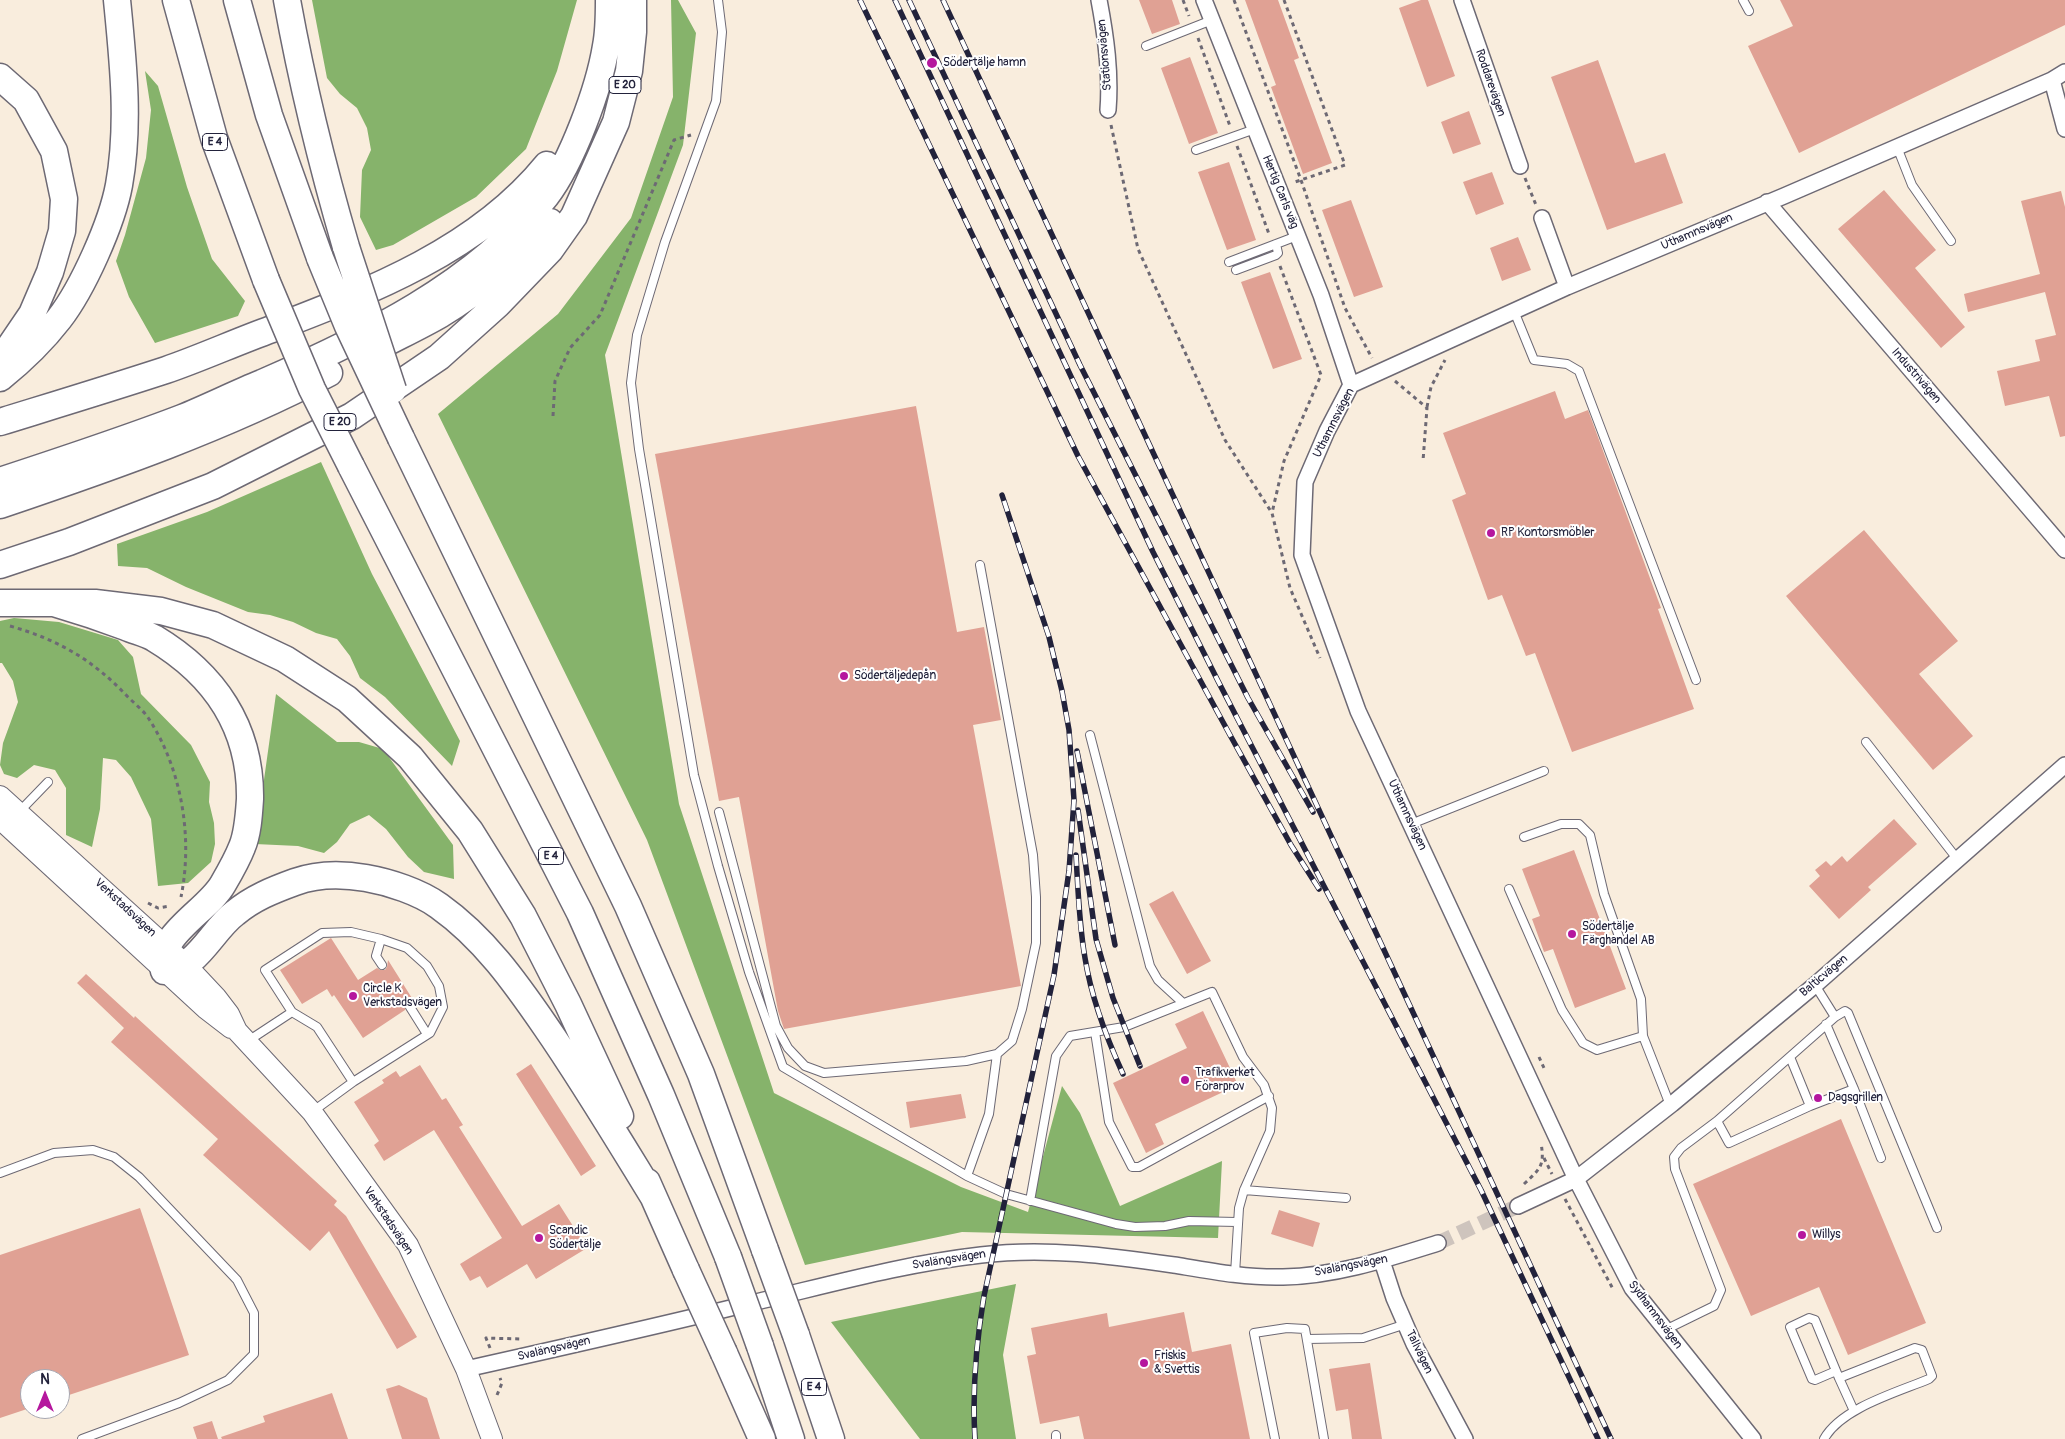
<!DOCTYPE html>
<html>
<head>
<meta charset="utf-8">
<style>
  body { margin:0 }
  #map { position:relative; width:2065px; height:1439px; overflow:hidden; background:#f9eddd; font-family:Pangolin,sans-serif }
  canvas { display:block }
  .north { position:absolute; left:20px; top:1369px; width:50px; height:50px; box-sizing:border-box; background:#fff; border:1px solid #a7a7b1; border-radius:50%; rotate:0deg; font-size:14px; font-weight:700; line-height:20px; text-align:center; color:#22223b }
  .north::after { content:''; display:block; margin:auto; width:18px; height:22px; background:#b5179e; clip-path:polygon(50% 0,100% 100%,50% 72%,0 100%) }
</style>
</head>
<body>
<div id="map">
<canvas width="2065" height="1439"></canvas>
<div class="north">N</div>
</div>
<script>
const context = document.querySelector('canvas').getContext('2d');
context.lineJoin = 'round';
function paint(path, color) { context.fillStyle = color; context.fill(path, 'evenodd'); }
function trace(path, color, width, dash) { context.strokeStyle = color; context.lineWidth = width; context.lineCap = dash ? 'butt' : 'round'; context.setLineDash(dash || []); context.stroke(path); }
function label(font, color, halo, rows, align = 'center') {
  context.font = font + ' Pangolin,sans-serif'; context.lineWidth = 4; context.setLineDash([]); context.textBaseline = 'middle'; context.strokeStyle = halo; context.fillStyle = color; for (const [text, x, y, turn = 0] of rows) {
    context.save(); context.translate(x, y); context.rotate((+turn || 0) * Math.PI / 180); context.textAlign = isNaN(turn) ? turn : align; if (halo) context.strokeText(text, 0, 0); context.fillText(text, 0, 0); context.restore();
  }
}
paint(new Path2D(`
  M312 0H577L557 71 526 149 476 197 393 245 376 250 360 217 362 170 371 150 367 128 357 108 340 94 327 78Z
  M671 0H678L696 33 683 145 605 355 679 804 774 1093 961 1187 1028 1212 1062 1086 1080 1113 1120 1206 1222 1161 1218 1238 962 1232 805 1265 647 840 438 414 558 314 631 218 673 97Z
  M145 71 158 86 187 187 212 259 245 301 238 316 155 343 129 297 116 261 125 235 146 158 151 110Z
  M321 462 372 574 460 741 452 766 385 697 360 678 350 656 337 639 316 633 293 622 270 615 248 612 186 587 147 568 118 566 117 544 207 512Z
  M14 618 59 622 118 640 133 657 141 694 191 745 210 782 209 802 214 823 215 844 211 862 188 883 158 886 151 819 131 777 116 760 103 758 100 809 92 847 66 835V788L55 770 34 765 17 778 4 774 0 765 3 743 18 702 13 681 2 663H0V621Z
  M276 694 337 742H359L383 749 453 845 454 879 424 872 408 857 386 829 369 815 350 824 337 842 324 853 298 846 255 844Z
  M1016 1284 1003 1355 1016 1439H920L831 1322Z`), '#86b36b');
paint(new Path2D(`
  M1139 0H1172L1180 24 1152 34Z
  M1245 0H1278L1299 58 1294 60 1332 163 1303 174 1271 87 1276 85Z
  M1421 0H1428L1455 76 1427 87 1399 8Z
  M1780 0H2065V25L1799 153 1748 46 1793 26Z
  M1190 57 1218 133 1189 144 1161 68Z
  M1598 60 1635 163 1665 153 1683 203 1607 230 1551 77Z
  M1469 111 1481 144 1453 154 1441 122Z
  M1229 162 1256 240 1227 250 1198 172Z
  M1492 172 1504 204 1476 215 1463 182Z
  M1884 190 1936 250 1915 268 1965 327 1941 348 1838 229Z
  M2061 191 2065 207V436L2060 437 2049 396 2005 406 1997 371 2040 361 2035 340 2056 335 2045 292 1968 312 1964 294 2040 274 2021 201Z
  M1351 200 1383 287 1354 297 1322 210Z
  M1518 237 1531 270 1502 281 1490 248Z
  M1270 272 1302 359 1273 369 1241 282Z
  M1555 391 1565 419 1588 410 1661 608 1658 609 1694 709 1572 752 1535 653 1526 656 1502 595 1488 600 1452 500 1466 494 1443 433Z
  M916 406 957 632 984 627 1001 720 973 725 1021 986 784 1029 778 1011 739 797 719 801 655 454Z
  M1864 530 1958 641 1919 674 1973 736 1933 770 1786 596Z
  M1894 819 1917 844 1868 887 1871 890 1839 919 1809 886 1820 876 1815 870 1826 861 1831 866 1842 856 1847 862Z
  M1574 850 1626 989 1575 1008 1553 949 1544 952 1532 919 1540 916 1522 869Z
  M1173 891 1211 961 1187 974 1149 904Z
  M331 938 358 980 377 968 380 970H385L387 967 388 960 415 1003H407L405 1010 363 1038 334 995 332 997 327 989 302 1004 280 970Z
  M86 974 134 1018 135 1016 337 1201 334 1205 346 1216 417 1337 397 1349 329 1231 310 1251 203 1155 218 1139 111 1042 124 1028 77 983Z
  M1203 1011 1238 1085 1155 1124 1164 1144 1146 1153 1113 1083 1187 1048 1175 1024Z
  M531 1064 596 1166 581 1176 516 1074Z
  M420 1065 442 1100 446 1098 463 1125 459 1127 522 1226 559 1204 587 1248 536 1279 527 1264 487 1288 480 1276 470 1281 460 1264 502 1238 434 1130 384 1161 374 1145 379 1141 354 1102 384 1083 382 1080 396 1071 400 1077Z
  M961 1094 966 1118 910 1128 906 1102Z
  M1841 1119 1926 1323 1848 1355 1819 1287 1751 1316 1693 1184Z
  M140 1208 189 1355 60 1398V1379H30V1408L0 1418V1255Z
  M1279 1210 1320 1223 1313 1247 1271 1234Z
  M1184 1312 1192 1352 1231 1344 1250 1439H1084L1079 1416 1040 1424 1027 1356 1036 1354 1031 1328 1107 1313 1109 1327Z
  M1370 1363 1382 1439H1352L1348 1409 1336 1411 1329 1369Z
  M399 1385 427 1398 440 1439H402L386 1389Z
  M332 1393 348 1439H222L221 1437 265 1422 263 1416Z
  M212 1421 218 1439H197L193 1427Z`), '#e0a194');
trace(new Path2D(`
  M1438 1243 1518 1206`), '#cec4bd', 15, [15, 8]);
const lane = new Path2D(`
  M718 0 722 32 716 101 665 242 637 335 631 383 639 449 694 775 718 866 749 972 783 1067 967 1176 1006 1194 1116 1224 1135 1227 1165 1226 1189 1221 1237 1222
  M1743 0 1749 11
  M1146 46 1212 20
  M1897 147 1912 185 1951 241
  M1196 150 1255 129
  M1229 262 1297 236
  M1236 270 1276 255 1278 253 1276 244
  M1514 311 1534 360 1567 364 1579 371 1696 680
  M1090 735 1150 966 1158 980 1183 1003
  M1866 742 1958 860
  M19 812 48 782
  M719 812 776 1026 788 1048 805 1066 824 1073 966 1061 997 1054 1012 1041 1022 1009 1036 943V897L1033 855 980 565
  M1411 824 1544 771
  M1524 837 1561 824H1579L1590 835 1604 894 1641 999 1643 1036
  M1509 889 1562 1010 1583 1043 1597 1050 1643 1036 1670 1105
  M381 939 376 956 382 965
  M410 1007 427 1034
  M292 1012 265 970 322 933 351 932 381 939 407 948 427 966 439 986 443 1007 430 1033 353 1082
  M1835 1017 1845 1011 1848 1013 1937 1228
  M1826 1024 1854 1089
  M1095 1032 1109 1122 1132 1167H1139L1269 1096
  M248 1041 292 1012 317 1027 353 1082 312 1112
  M1810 1106 1854 1089 1881 1158
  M1717 1121 1729 1143 1810 1106 1790 1057
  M0 1173 54 1153 93 1150 114 1157 139 1177 237 1280 254 1313V1354L228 1380 179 1403 82 1439
  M967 1176 989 1114 997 1054
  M1244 1190 1346 1198
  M1030 1201 1056 1056 1070 1036 1124 1027 1212 992 1243 1057 1264 1085 1272 1108 1270 1131 1244 1190 1239 1208 1235 1274
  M1665 1330 1714 1306 1721 1290 1675 1169 1674 1157 1681 1148 1717 1121 1835 1017 1815 985
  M1307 1339 1363 1338 1406 1324
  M1836 1371 1815 1380 1812 1379 1790 1327 1809 1318 1815 1320 1839 1378
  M1056 1435V1439
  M1275 1439 1254 1333 1287 1328 1305 1329 1324 1439
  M1824 1439C1841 1408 1898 1392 1929 1379L1932 1376 1922 1350 1915 1348 1839 1378 1854 1411`);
const street = new Path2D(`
  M1099 0C1106 37 1111 73 1108 110
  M1204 0 1321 295 1351 385
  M1462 0 1520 166
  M2052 80 2065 129
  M1767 202 2065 550
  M1542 218 1567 287
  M1518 1206 1576 1179 1672 1104 1815 985 2065 765
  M1382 1261 1394 1298 1414 1344 1465 1439
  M466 1369C560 1348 654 1327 747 1304 825 1286 902 1264 981 1255 1046 1247 1110 1256 1174 1265 1210 1271 1246 1278 1283 1277 1336 1276 1387 1259 1438 1243
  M1753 1439 1632 1288 1576 1179 1358 711 1302 555 1305 482 1327 431 1351 385 1567 287 1784 196 2052 80 2065 72`);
const secondary = new Path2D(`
  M0 796 186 965 216 997 229 1014 237 1031 312 1112 408 1245 466 1369 492 1439
  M0 819 205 1008 231 1028`);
const highway = new Path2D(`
  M176 0 214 138 266 280
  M237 0 269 115 320 258
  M287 0C302 83 322 165 346 247
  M0 77 26 100 54 151 64 199 62 231 50 272 32 314 0 361
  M365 354C390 340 417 328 441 314 480 290 520 256 550 222
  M0 378C21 361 42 341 59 319 83 288 112 223 119 185 130 124 123 61 117 0
  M0 422C55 405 111 388 166 370 201 358 236 342 272 329 371 291 478 250 547 165
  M401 438 628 906 701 1074 765 1250
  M351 466 580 913 661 1095 728 1257
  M0 481C61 461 122 441 182 418 209 407 235 394 262 383 363 339 476 285 546 196 572 162 599 89 606 46 609 31 609 15 609 0
  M0 505C112 467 224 428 329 373
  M0 565 69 542 213 486 352 416 439 357 498 304 550 250 574 216 616 122 629 71 633 32V0
  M0 603H95L161 611 213 625 285 659 347 699 410 757 470 831 523 916 568 1004 620 1116
  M54 603C78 610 102 618 126 627 135 631 145 633 154 638 214 674 251 727 250 799 249 814 248 833 242 847 237 860 230 872 223 884 208 911 154 936 164 971 197 970 211 931 235 913 253 898 273 890 295 882 317 874 343 874 366 878 389 882 420 892 439 906 484 938 515 982 546 1027 584 1082 618 1139 653 1196
  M647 1182 686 1270
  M796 1335 831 1439
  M760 1346 791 1439
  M724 1353 762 1439`);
trace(lane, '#6d6974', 10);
trace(street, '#6d6974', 18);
trace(secondary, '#6d6974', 22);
trace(highway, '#6d6974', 29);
trace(new Path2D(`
  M1183 0 1189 16
  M1234 0 1301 180 1345 308 1372 358
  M1284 0 1345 165 1292 183
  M1198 38 1230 126
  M1111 125 1138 249 1225 440 1272 513
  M1237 146 1269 234
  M1525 178 1536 205
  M1280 266 1321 375 1284 461 1272 513 1290 588 1320 658
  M1395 381 1427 408 1423 461
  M1427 407 1431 387 1445 360
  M553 416 555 381 570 348 600 315 674 140 691 135
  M10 626C59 640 93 660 128 697 135 704 144 711 149 719 182 770 193 838 181 897
  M148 903 158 908 170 906
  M1539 1057 1544 1068
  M1544 1158 1552 1174
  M1524 1184C1540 1169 1545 1166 1541 1143
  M1565 1199 1613 1289
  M490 1348 486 1338 521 1339
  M497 1395 502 1383 500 1378`), '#6d6974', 3, [4, 4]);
trace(lane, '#fff', 8);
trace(street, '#fff', 15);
trace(secondary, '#fff', 20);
trace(highway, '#fff', 26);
const rail = new Path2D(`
  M860 0 1078 456 1230 735 1291 845 1319 889
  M895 0 1153 552 1218 681 1481 1190 1598 1439
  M909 0 1080 365 1248 698 1313 812
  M943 0 1611 1439
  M1077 751 1115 945
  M1078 810 1096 939 1113 998 1140 1066
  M1076 855C1078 889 1079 924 1085 958 1091 996 1107 1039 1123 1074
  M975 1439C972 1390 976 1344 984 1296L1054 975 1069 871 1074 800 1069 730 1062 691 1049 637 1002 495`);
trace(rail, '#22223b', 5.5);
trace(rail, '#fff', 4, [11]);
const highwayBridge = new Path2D(`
  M346 247 393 390
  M320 258 348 326 401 438
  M266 280 312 389 351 466
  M765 1250 796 1335
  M728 1257 760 1346
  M686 1270 724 1353`);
trace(highwayBridge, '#6d6974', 29, []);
trace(highwayBridge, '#fff', 26);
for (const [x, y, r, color] of [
  [932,63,6,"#b5179e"],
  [1491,533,5,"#b5179e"],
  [844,676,5,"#b5179e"],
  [1572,934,5,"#b5179e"],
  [353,996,5,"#b5179e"],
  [1185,1080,5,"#b5179e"],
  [1818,1098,5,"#b5179e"],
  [1802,1235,5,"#b5179e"],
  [539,1238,5,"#b5179e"],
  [1144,1363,5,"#b5179e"]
]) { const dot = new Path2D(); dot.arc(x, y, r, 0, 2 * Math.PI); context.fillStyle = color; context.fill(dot); trace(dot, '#fff', 2); }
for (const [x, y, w] of [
  [625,85,32],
  [215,142,25],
  [340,422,32],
  [551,856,25],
  [814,1387,25]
]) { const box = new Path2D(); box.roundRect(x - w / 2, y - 8.5, w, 17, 4); context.fillStyle = '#fff'; context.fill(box); trace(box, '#22223b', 1); }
label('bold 11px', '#22223b', null, [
  ["E 20",625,85],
  ["E 4",215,142],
  ["E 20",340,422],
  ["E 4",551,856],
  ["E 4",814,1387]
]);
label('12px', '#22223b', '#fff', [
  ["Stationsvägen",1105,55,-95],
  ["Roddarevägen",1490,83,71],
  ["Hertig Carls väg",1280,192,68],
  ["Uthamnsvägen",1697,232,-23],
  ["Industrivägen",1916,376,49],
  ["Uthamnsvägen",1334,423,-63],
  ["Uthamnsvägen",1407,815,65],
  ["Verkstadsvägen",125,908,43],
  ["Balticvägen",1824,976,-40],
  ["Verkstadsvägen",388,1221,56],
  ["Svalängsvägen",949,1260,-9],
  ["Svalängsvägen",1351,1266,-11],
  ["Sydhamnsvägen",1655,1315,53],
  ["Svalängsvägen",554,1349,-13],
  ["Tallvägen",1419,1352,64]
]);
label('12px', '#22223b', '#fff', [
  ["Södertälje hamn",943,63],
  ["RP Kontorsmöbler",1501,533],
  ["Södertäljedepån",854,676],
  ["Södertälje",1582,927],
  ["Färghandel AB",1582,941],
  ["Circle K",363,989],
  ["Verkstadsvägen",363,1003],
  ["Trafikverket",1195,1073],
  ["Förarprov",1195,1087],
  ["Dagsgrillen",1828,1098],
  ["Scandic",549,1231],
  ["Södertälje",549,1245],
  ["Willys",1812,1235],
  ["Friskis",1154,1356],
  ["& Svettis",1154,1370]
], 'left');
</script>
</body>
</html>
